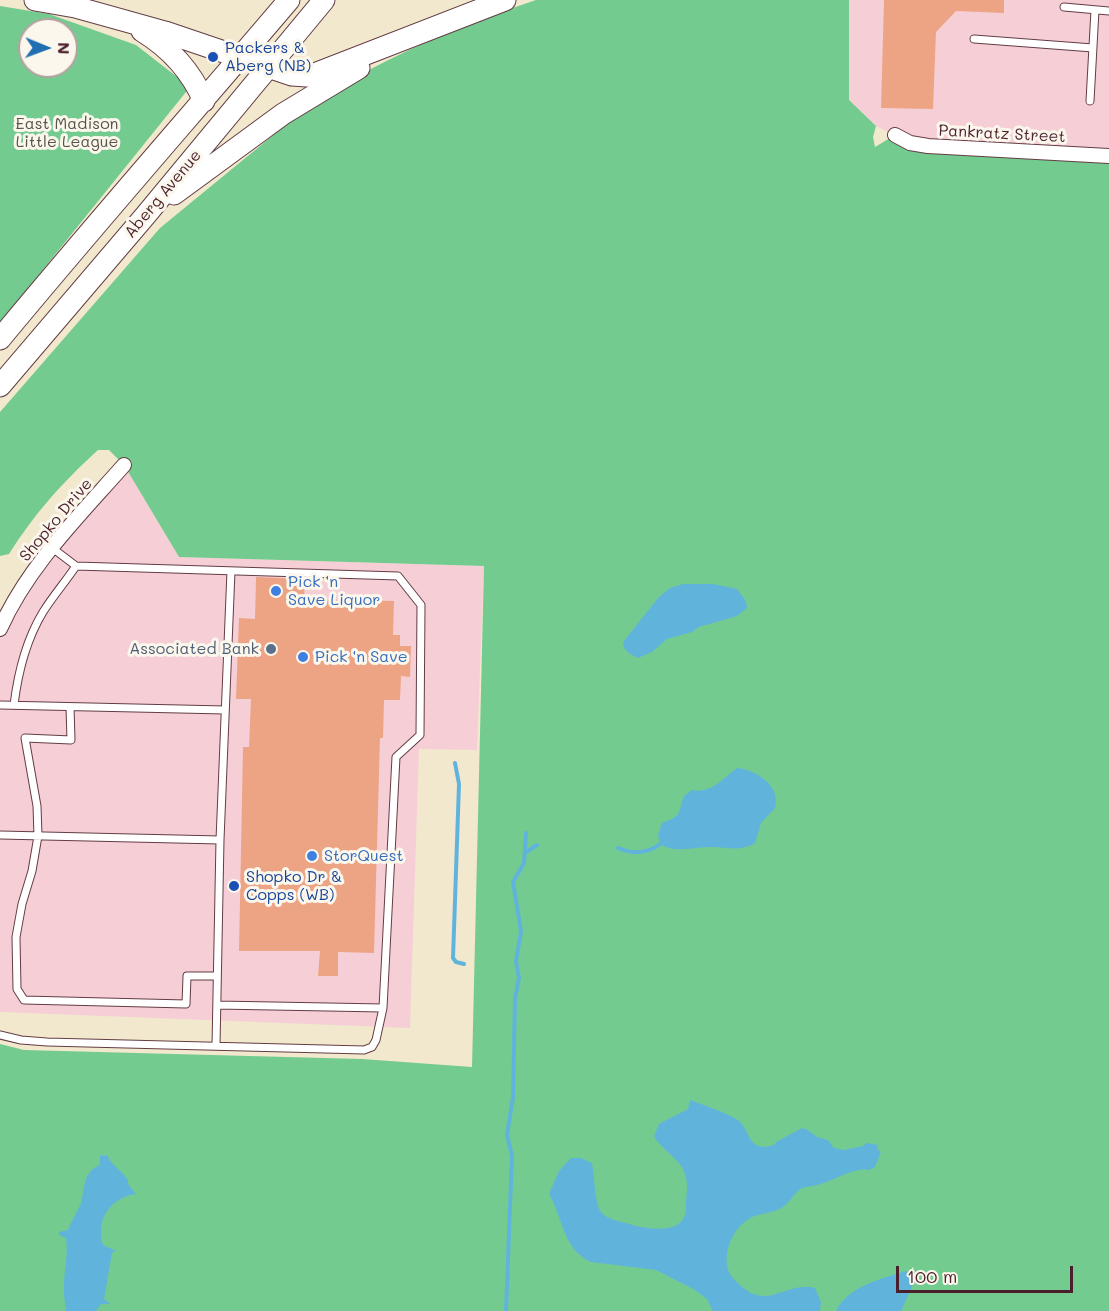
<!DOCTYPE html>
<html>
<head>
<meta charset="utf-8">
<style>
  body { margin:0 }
  #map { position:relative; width:1109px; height:1311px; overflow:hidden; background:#f2e8ce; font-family:Mali,sans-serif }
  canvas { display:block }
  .north { position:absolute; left:18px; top:18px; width:60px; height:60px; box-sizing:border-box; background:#fbf7ec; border:2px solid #b4a19f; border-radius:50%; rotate:91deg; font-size:16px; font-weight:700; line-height:24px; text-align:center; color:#4a1f2b }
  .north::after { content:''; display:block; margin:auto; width:21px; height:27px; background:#1f6fb2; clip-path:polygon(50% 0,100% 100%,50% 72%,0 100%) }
  .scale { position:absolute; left:896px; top:1266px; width:177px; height:27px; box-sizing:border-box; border:3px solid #4a1f2b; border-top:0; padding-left:8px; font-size:18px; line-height:21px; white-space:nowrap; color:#4a1f2b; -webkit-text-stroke:4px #fbf7ec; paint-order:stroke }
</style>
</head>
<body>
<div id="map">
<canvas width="1109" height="1311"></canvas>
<div class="north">N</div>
<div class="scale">100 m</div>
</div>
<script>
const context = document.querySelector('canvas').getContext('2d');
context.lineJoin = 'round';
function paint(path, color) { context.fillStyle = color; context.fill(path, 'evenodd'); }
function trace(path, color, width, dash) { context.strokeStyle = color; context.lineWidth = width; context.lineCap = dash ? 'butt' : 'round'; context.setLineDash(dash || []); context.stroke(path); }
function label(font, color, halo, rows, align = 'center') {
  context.font = font + ' Mali,sans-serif'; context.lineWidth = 6; context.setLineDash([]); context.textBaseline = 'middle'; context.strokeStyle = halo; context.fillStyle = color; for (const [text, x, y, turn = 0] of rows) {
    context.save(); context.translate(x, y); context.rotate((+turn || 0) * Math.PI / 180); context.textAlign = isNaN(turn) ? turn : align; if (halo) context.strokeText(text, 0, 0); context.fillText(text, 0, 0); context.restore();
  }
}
paint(new Path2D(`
  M849 0H1109V156L910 143 876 126 849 100Z
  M124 465 179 557 484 566 477 750 419 749 410 1028 0 1012V629L10 605Z`), '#f6cfd6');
paint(new Path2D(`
  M536 0H849V100L876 126 873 137 875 147 895 135 910 143 1109 156V1311H0V1044L24 1050 362 1059 472 1067 484 566 179 557 124 465 109 450H98C61 484 36 512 9 554L0 556V412L160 228 271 137 275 132C296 117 317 100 339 87 401 50 468 23 536 0Z
  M0 6 49 14 136 45 190 87 0 323ZM30 30H66V66H30Z`), '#74cb90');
paint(new Path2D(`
  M683 584H713L737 589 746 601 747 608 737 616 699 627 692 632 667 639 652 652 638 658C630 654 623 651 623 642L659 597 670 588Z
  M737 768C756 770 781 785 775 808L761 823 755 843C739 853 725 846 708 847 691 848 674 853 660 844L658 835 662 823C683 815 677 815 684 796L692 790C712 794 723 778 737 768Z
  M690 1100C701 1104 730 1114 739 1121 751 1132 748 1153 774 1145L776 1142 802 1128 808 1130 817 1137 828 1140 834 1148 844 1150 863 1146 867 1143 878 1145 877 1149 881 1152 875 1167 869 1170C863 1169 857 1170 851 1172 838 1176 826 1184 812 1186 807 1187 802 1187 799 1190 793 1195 789 1203 783 1207 774 1213 762 1213 752 1217 734 1226 721 1252 729 1272 731 1277 737 1282 741 1286 769 1311 787 1280 815 1288L821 1302 820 1311H713L707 1299 695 1290 656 1270 591 1262C563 1250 563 1218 549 1194L559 1171 571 1158H581L592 1163C594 1173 595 1206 601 1212 606 1219 619 1221 626 1223 641 1228 678 1236 685 1215 686 1211 686 1206 686 1201 687 1192 688 1183 685 1174 680 1158 661 1150 654 1136L659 1124 688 1109Z
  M100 1155 104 1156 107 1155C112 1166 121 1170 128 1180V1184L136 1194C111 1197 95 1220 103 1245L116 1251 112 1253 104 1299 110 1304H101L96 1311H66C65 1302 63 1291 64 1282 65 1267 68 1254 66 1238L59 1235V1232L68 1230C71 1222 79 1208 81 1203 85 1188 83 1171 100 1165Z
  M906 1271 912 1275 915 1280 901 1311H836C848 1286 881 1279 906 1271Z`), '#60b4dc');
trace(new Path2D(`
  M455 763 459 784 453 958 456 962 464 964
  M618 848C632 854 647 854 660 844
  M526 852 537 845
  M506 1311 512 1156 507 1135 513 1097 515 999 519 978 516 961 521 931 513 882 524 863 526 833`), '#60b4dc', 4);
paint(new Path2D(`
  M884 0H1004V13L956 11 936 32 933 109 881 108Z
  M256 577 305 579 304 599 394 601 393 635H400V646H411L410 677 401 676 400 700H384L383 738H380L374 953 338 952V976H318L320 951H239L243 747H249L251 699H236L239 618 255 619Z`), '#eda485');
const service = new Path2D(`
  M1064 7 1109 11
  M974 39 1093 48
  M1090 101 1095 10
  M0 705 225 710
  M14 705C18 672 26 640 43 612 53 596 66 581 76 566
  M70 707 71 740 25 738 37 806 38 836 32 871 22 904 16 937 17 989 24 1000 186 1004 187 976H217
  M0 835 220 840
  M217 1005 383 1008
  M0 1035 21 1040 47 1042 364 1050 372 1047 376 1040 383 1008 396 757 420 735 421 605 398 576 76 566 51 547
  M216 1046 220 840 231 571`);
const minor = new Path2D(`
  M895 135 910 143 928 146 1109 156
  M0 629C28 566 79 516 124 465`);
const primary = new Path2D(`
  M35 0 75 7 165 32 292 75 307 76 317 73 505 0
  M142 31C170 48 191 71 204 101
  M174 194 283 114 359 68
  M0 339C95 224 193 113 289 0
  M0 386 145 216 324 0`);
trace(service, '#633d43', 9);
trace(minor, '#633d43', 16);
trace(primary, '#633d43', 23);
trace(service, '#fff', 7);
trace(minor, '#fff', 14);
trace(primary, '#fff', 21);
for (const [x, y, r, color] of [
  [213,57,6,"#1a4fb4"],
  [276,591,6,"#3f7fe0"],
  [271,649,6,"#5c6f8a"],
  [303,657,6,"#3f7fe0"],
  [312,856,6,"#3f7fe0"],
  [234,886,6,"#1a4fb4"]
]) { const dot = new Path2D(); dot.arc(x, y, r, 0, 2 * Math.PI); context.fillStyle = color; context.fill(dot); trace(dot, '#fbf7ec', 2); }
label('16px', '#164399', '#fbf7ec', [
  ["Packers &",225,48],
  ["Aberg (NB)",225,66],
  ["Shopko Dr &",246,877],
  ["Copps (WB)",246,895]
], 'left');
label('16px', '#575349', '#fbf7ec', [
  ["East Madison",67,124],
  ["Little League",67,142]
]);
label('16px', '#4a1f2b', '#fbf7ec', [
  ["Pankratz Street",1002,134,3],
  ["Aberg Avenue",163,194,-50],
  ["Shopko Drive",56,520,-50]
]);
label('16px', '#366cbe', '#fbf7ec', [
  ["Pick 'n",288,582],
  ["Save Liquor",288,600],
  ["Pick 'n Save",315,657],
  ["StorQuest",324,856]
], 'left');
label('16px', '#4e5e75', '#fbf7ec', [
  ["Associated Bank",259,649]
], 'right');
</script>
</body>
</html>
